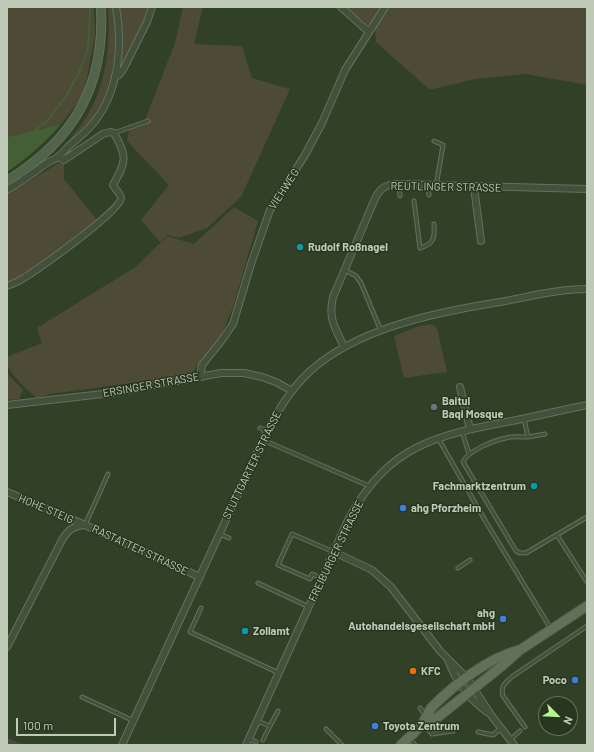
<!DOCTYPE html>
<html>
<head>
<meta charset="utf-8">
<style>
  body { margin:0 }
  #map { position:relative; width:594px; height:752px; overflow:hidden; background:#314127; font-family:Barlow,sans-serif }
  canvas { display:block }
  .frame { position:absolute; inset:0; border:8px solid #bfcbb8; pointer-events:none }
  .north { position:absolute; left:538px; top:696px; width:40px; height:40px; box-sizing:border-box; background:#283620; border:1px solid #64725d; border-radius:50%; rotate:114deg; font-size:11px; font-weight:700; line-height:16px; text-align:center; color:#bfcbb8 }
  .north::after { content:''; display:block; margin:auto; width:14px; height:18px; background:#b4f494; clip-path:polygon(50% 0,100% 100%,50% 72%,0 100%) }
  .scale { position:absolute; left:16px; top:718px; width:100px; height:18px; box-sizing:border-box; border:2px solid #bfcbb8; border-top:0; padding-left:5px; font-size:12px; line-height:14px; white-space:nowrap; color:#bfcbb8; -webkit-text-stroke:3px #283620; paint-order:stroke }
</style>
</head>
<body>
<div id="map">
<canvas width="594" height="752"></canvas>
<div class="frame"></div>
<div class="north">N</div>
<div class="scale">100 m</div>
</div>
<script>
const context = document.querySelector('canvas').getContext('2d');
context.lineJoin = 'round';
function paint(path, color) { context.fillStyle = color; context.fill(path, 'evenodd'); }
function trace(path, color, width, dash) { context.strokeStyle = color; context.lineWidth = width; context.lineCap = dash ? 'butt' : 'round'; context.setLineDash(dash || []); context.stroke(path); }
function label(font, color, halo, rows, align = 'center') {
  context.font = font + ' Barlow,sans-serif'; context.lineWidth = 3; context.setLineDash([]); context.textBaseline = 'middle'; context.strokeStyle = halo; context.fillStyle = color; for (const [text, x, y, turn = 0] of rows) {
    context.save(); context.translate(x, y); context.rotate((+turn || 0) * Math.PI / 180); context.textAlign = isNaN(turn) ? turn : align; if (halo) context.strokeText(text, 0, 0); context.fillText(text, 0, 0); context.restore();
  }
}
paint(new Path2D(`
  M7 7H94L95 36 85 88 79 101 61 124 7 137Z
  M108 7H113L116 24 115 56 108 92 92 121 78 137 65 148 64 146C71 137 79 129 85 119 106 87 111 45 108 7Z
  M118 7H150C142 29 133 52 119 70 122 48 122 28 118 7Z
  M183 7H203L194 44 242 46 252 78 290 89 241 197 207 228 179 238 167 235 160 242 141 220 169 185 127 141 129 130 146 123 145 120 175 43Z
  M346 7H587V85L526 74 475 79 430 90 376 42 375 30Z
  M64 163V179L98 221 21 278 7 284V195L57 164Z
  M234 207 258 221 233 307 219 341 199 363 193 373 188 376 138 385V382L50 394 37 398C28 390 0 368 9 356L42 343 37 328 137 266 167 236 194 244Z
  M431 324 437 328 447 372 404 378 394 336 419 326Z
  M7 373 23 390 19 399 7 400Z
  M7 738 24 745H7Z`), '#4d4b35');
paint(new Path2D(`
  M61 124C45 143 27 158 7 172V137Z`), '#445e35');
trace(new Path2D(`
  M33 132 48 120 67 95 80 70 88 49 90 7`), '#445e35', 2);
const service = new Path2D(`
  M114 133 148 121
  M434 141 443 145 436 186
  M399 184 400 196
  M428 185 429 195
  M414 201 420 248C434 244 435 238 434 224
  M345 270 356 276 361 283 381 331
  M524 419 528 437C521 437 513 436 506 438 495 440 467 451 463 462L516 551 520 553H526L587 517
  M260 428 267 431
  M462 431 469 454
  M528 437 545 434
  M438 438 486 522 551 629
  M263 440 369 486
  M85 525 108 474
  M220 534 229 538
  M557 535 587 582
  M458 568 470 560
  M321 578 312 574 310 579 278 565 292 534 334 552
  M258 583 309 607
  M201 608 190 632 279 673
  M82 697 134 721
  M420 708 425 715
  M257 721 270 726 278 711
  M424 725 432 734 453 731
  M525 727 503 696C500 686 506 682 513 676L587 626
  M326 729 342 745
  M478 732 493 735 501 728
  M249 738 256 742
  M410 739 415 745
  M263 740 270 726
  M510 740 520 731`);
const minor = new Path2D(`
  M341 7 369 32
  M115 76 119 75 124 68 147 22 152 7
  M474 187 481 241
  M7 190C19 183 29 176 40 168 45 163 52 161 58 157 62 154 65 150 69 146 78 138 88 131 95 121 119 90 123 44 116 7
  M7 286C13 284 19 281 24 278 38 269 121 211 121 198 121 194 115 189 113 185 126 162 128 157 114 133L110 132 103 134 64 160 58 157
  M344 347C335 327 328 319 333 297L374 201C379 189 385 184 399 184L587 189
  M200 377 202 365 222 340 233 324 251 264 270 210 305 155 322 123 345 70 385 7
  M460 387 470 429
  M7 405 111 393 221 373H244L262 377 276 382 292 391
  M7 492 83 524
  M334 552 372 570 391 587 440 651 467 678 491 715 514 745
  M7 647 62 540C68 530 73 526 85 525L200 577
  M448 660C456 681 469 699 487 712
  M122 745 267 431C278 410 291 389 309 372 357 328 437 312 500 302 528 297 558 289 587 289
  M246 745 349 518C389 445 436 435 512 421 537 416 562 410 587 405`);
const secondary = new Path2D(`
  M7 181C74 140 105 86 101 7`);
const primary = new Path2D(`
  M422 724 438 717 502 666 520 650 587 606
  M401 745C408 738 417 731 423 723 426 718 428 712 432 707 454 685 488 658 519 650`);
trace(service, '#64715c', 5);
trace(minor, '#64715c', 8);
trace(secondary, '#64715c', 10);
trace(primary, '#4f5d48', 11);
trace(service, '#43513c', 3);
trace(minor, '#43513c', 6);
trace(secondary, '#52634a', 8);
trace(primary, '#62705a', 9);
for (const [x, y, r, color] of [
  [300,247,4,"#0f9aa8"],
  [434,407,4,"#6b7280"],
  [534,486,4,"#0f9aa8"],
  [403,508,4,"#3f7fe0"],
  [503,619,4,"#3f7fe0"],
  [245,631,4,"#0f9aa8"],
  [413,671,4,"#e8710a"],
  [575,680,4,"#3f7fe0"],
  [375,726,4,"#3f7fe0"]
]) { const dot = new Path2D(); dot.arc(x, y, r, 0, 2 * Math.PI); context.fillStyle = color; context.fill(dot); trace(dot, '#283620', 1.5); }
label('11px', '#bfcbb8', '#283620', [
  ["REUTLINGER STRASSE",446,187,1],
  ["VIEHWEG",284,189,-57],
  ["ERSINGER STRASSE",151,385,-10],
  ["STUTTGARTER STRASSE",252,465,-64],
  ["HOHE STEIG",46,509,23],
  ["RASTATTER STRASSE",140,550,25],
  ["FREIBURGER STRASSE",336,551,-64]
]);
label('bold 11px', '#bfcbb8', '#283620', [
  ["Rudolf Roßnagel",308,247],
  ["Baitul",442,401],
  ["Baqi Mosque",442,414],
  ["Fachmarktzentrum",526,486,"right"],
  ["ahg Pforzheim",411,508],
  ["ahg",495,613,"right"],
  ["Autohandelsgesellschaft mbH",495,626,"right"],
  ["Zollamt",253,631],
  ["KFC",421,671],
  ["Poco",567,680,"right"],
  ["Toyota Zentrum",383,726]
], 'left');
</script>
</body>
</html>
